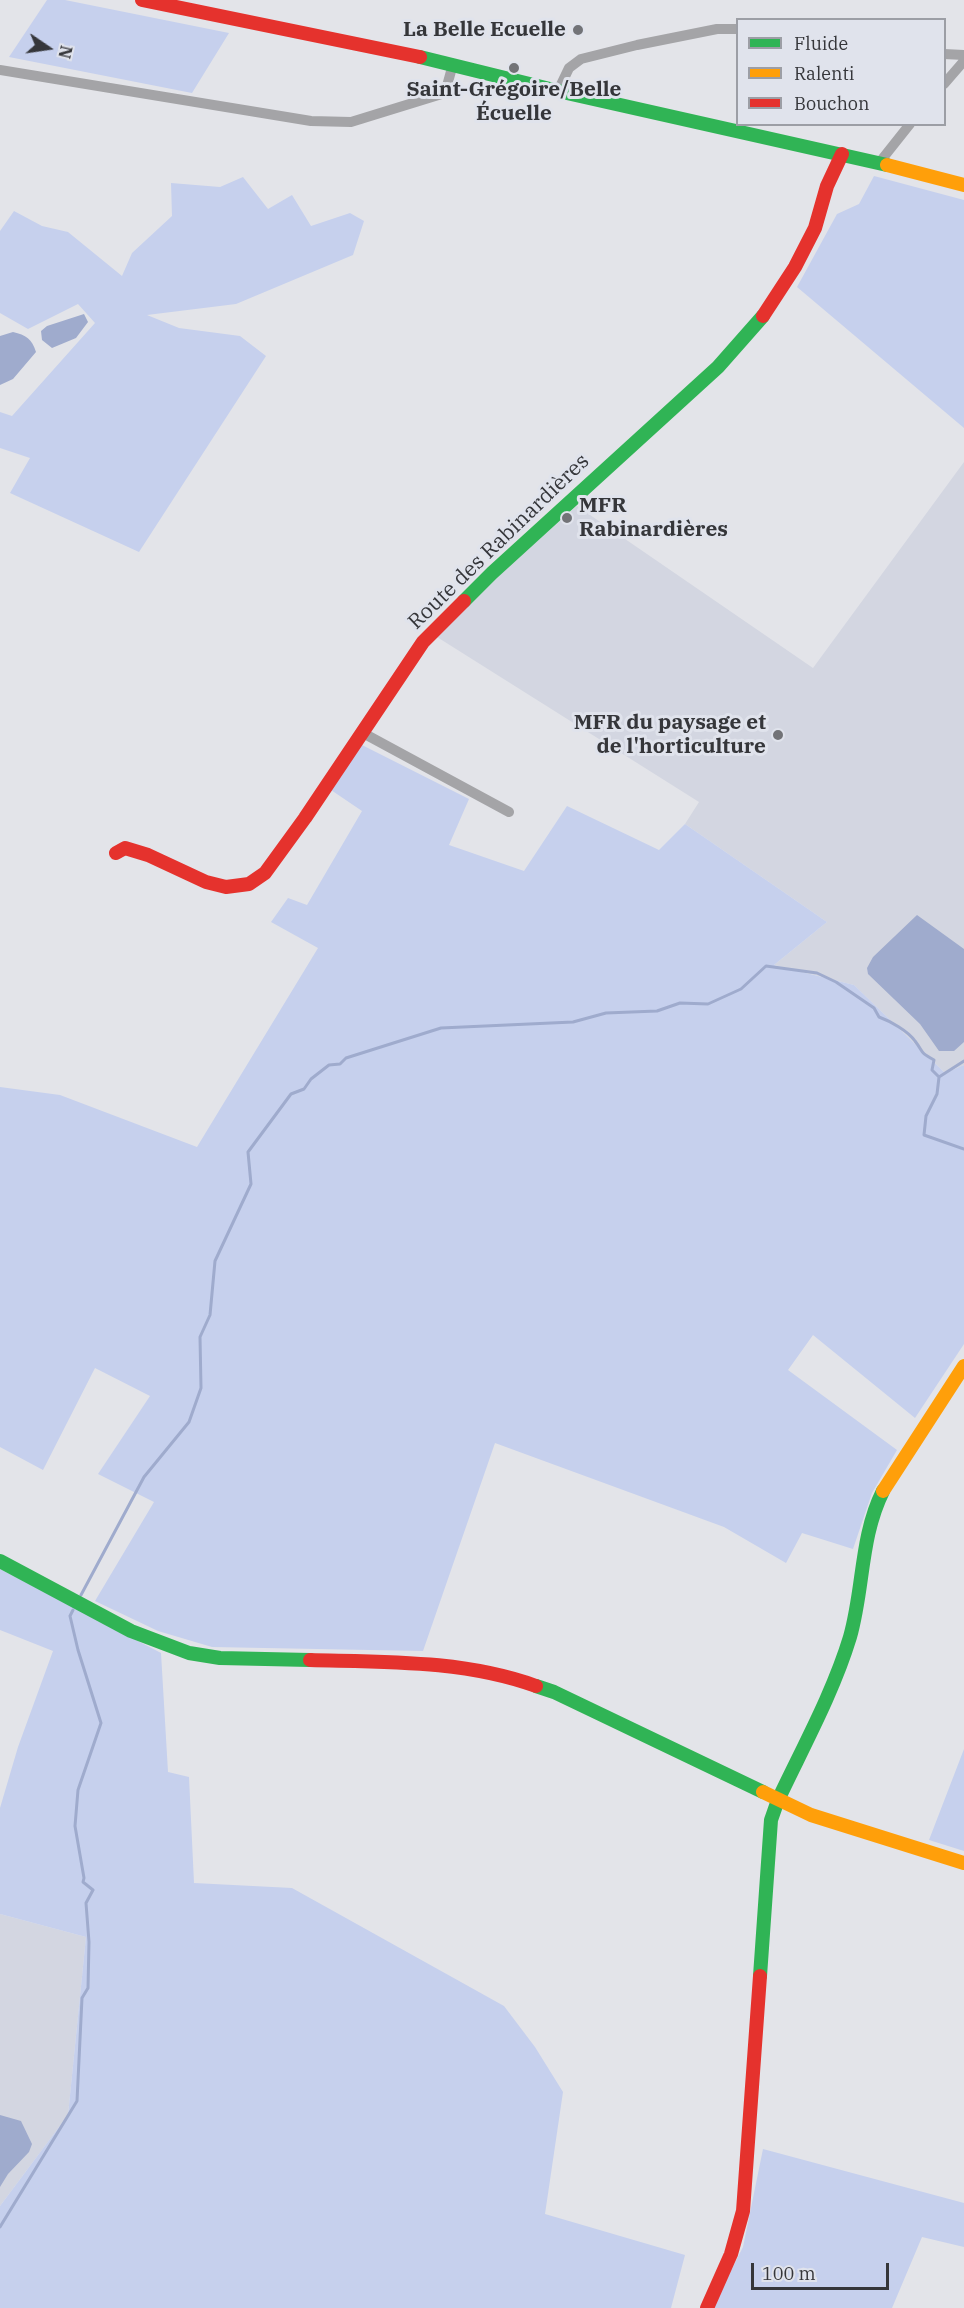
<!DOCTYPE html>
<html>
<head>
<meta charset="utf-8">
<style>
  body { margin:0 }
  #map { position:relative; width:964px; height:2308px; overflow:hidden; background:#e3e4e9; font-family:"IBM Plex Serif",serif }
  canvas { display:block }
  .legend { position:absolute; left:736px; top:18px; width:210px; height:108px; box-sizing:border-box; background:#e0e3ec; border:2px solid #9c9ea5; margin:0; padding:8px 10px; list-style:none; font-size:18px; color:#35363a }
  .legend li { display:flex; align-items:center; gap:12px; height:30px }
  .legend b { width:30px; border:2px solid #9c9ea5 }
  .north { position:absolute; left:18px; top:18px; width:60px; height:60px; -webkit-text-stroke:4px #e0e3ec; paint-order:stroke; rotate:103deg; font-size:16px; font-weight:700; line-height:24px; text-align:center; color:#35363a }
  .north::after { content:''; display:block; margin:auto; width:21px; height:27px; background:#35363a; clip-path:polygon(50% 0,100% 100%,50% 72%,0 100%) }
  .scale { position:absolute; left:751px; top:2263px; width:138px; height:27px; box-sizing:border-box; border:3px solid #35363a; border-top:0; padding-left:8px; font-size:18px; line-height:21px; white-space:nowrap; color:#35363a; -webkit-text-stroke:4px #e0e3ec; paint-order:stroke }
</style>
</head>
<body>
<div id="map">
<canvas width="964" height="2308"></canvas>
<ul class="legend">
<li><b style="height:8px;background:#30b455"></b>Fluide</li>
<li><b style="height:8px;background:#ff9f0a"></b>Ralenti</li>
<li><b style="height:8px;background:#e5322d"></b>Bouchon</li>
</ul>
<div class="north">N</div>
<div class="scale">100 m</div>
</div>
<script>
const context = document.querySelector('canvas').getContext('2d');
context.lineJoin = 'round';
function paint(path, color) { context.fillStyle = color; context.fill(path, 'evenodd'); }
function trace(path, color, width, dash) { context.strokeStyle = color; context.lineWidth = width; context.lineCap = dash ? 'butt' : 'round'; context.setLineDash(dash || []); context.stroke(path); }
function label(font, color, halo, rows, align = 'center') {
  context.font = font + ' "IBM Plex Serif",serif'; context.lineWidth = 6; context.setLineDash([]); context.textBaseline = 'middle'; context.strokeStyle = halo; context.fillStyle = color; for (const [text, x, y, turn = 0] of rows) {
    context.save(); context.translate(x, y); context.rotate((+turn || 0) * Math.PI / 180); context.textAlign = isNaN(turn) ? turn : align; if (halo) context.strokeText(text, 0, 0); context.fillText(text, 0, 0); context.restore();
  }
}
paint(new Path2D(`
  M964 462V1065L945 1073 854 985 774 965 827 922 685 824 699 802 437 637 509 566 577 506 813 668Z
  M0 1914 86 1937 68 2115 0 2206Z`), '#d3d6e1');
paint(new Path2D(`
  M47 0H65L229 33 192 93 9 57Z
  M874 176 964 200V428L797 287 837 214 859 204Z
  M243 177 268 209 292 195 311 226 350 213 364 221 353 255 236 304 147 315 179 328 240 336 266 356 139 552 10 493 30 458 0 448V412L12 416 95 323 78 304 28 329 0 313V231L14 211 42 226 68 232 122 276 132 253 172 216 171 183 220 187Z
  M360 744 469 799 449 845 524 871 567 806 659 850 685 824 827 922 774 965 854 985 945 1073 964 1065V1344L915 1418 813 1335 788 1370 897 1450 872 1493 853 1549 802 1533 786 1563 724 1527 495 1443 423 1651 212 1647 158 1631 95 1601 154 1502 98 1474 150 1396 95 1368 43 1470 0 1447V1087L60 1095 197 1147 318 948 271 922 288 898 307 905 362 811 331 790Z
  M0 1569 161 1653 168 1772 189 1777 194 1883 292 1888 504 2006 535 2047 563 2092 545 2214 685 2255 671 2308H0V2206L68 2115 86 1937 0 1914V1808L18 1747 53 1651 0 1630Z
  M964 1749V1851L929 1840Z
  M763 2149 964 2203V2247L922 2237 892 2308H712L743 2247Z`), '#c6d0ed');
paint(new Path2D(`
  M84 314 88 322 76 338 52 348 42 340 41 331 47 326Z
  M13 332C26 335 32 339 36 352L13 379 0 385V336Z
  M917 915 964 949V1042L954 1051H939L920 1024 868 974 867 968 873 957Z
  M0 2115 21 2121 32 2144 29 2152 8 2174 0 2187Z`), '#9fabcd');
trace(new Path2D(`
  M964 1061 939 1077 937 1094 926 1116 924 1135 964 1149
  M81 1595 144 1477 189 1422 201 1388 200 1337 210 1315 215 1261 251 1184 248 1152 291 1094 304 1089 311 1079 329 1065 340 1064 346 1058 441 1028 573 1022 606 1013 657 1011 680 1003 708 1004 741 989 766 966 817 973 836 982 874 1008 879 1017C890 1021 908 1031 915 1041 925 1054 918 1051 934 1060L932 1070 939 1077
  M0 2227 77 2101 82 1998 88 1988 89 1942 86 1903 93 1890 83 1882 84 1878 75 1826 78 1790 101 1723 78 1650 70 1616 73 1610`), '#9fabcd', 3);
trace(new Path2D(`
  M944 54 964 55
  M0 70 311 121 351 122 445 93 453 64
  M944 84 964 61
  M558 91 569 68 581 59 637 45 717 29H738
  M879 163 910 124
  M363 733 509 812`), '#a4a4a7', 10);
trace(new Path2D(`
  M420 57 558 91 887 165
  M464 601 492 573 718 367 763 316
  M0 1561 131 1631 189 1653 220 1658 310 1660
  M536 1686 554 1692 763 1792
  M760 1976 771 1820 778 1800C803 1747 833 1693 850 1637 864 1588 860 1537 883 1491`), '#30b455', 14);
trace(new Path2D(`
  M887 165 964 185
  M883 1491 964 1366
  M763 1792 811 1815 964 1863`), '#ff9f0a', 14);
trace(new Path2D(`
  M142 0 420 57
  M763 316 795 267 815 228 827 186 842 154
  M116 853 125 848 148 855 206 882 226 887 249 884 265 873 305 818 423 642 464 601
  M310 1660C386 1662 464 1660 536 1686
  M707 2308 731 2254 743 2211 760 1976`), '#e5322d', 14);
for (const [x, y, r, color] of [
  [578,30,6,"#727377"],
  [514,68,6,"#727377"],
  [567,518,6,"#727377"],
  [778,735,6,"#727377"]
]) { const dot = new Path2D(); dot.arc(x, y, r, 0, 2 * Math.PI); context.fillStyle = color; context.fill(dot); trace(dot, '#e0e3ec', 2); }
label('bold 21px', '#35363a', '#e0e3ec', [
  ["La Belle Ecuelle",566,30],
  ["Saint-Grégoire/Belle",514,90,"center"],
  ["Écuelle",514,114,"center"],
  ["MFR",579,506,"left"],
  ["Rabinardières",579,530,"left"],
  ["MFR du paysage et",766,723],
  ["de l'horticulture",766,747]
], 'right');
label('21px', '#35363a', '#e0e3ec', [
  ["Route des Rabinardières",499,542,-44]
]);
</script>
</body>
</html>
